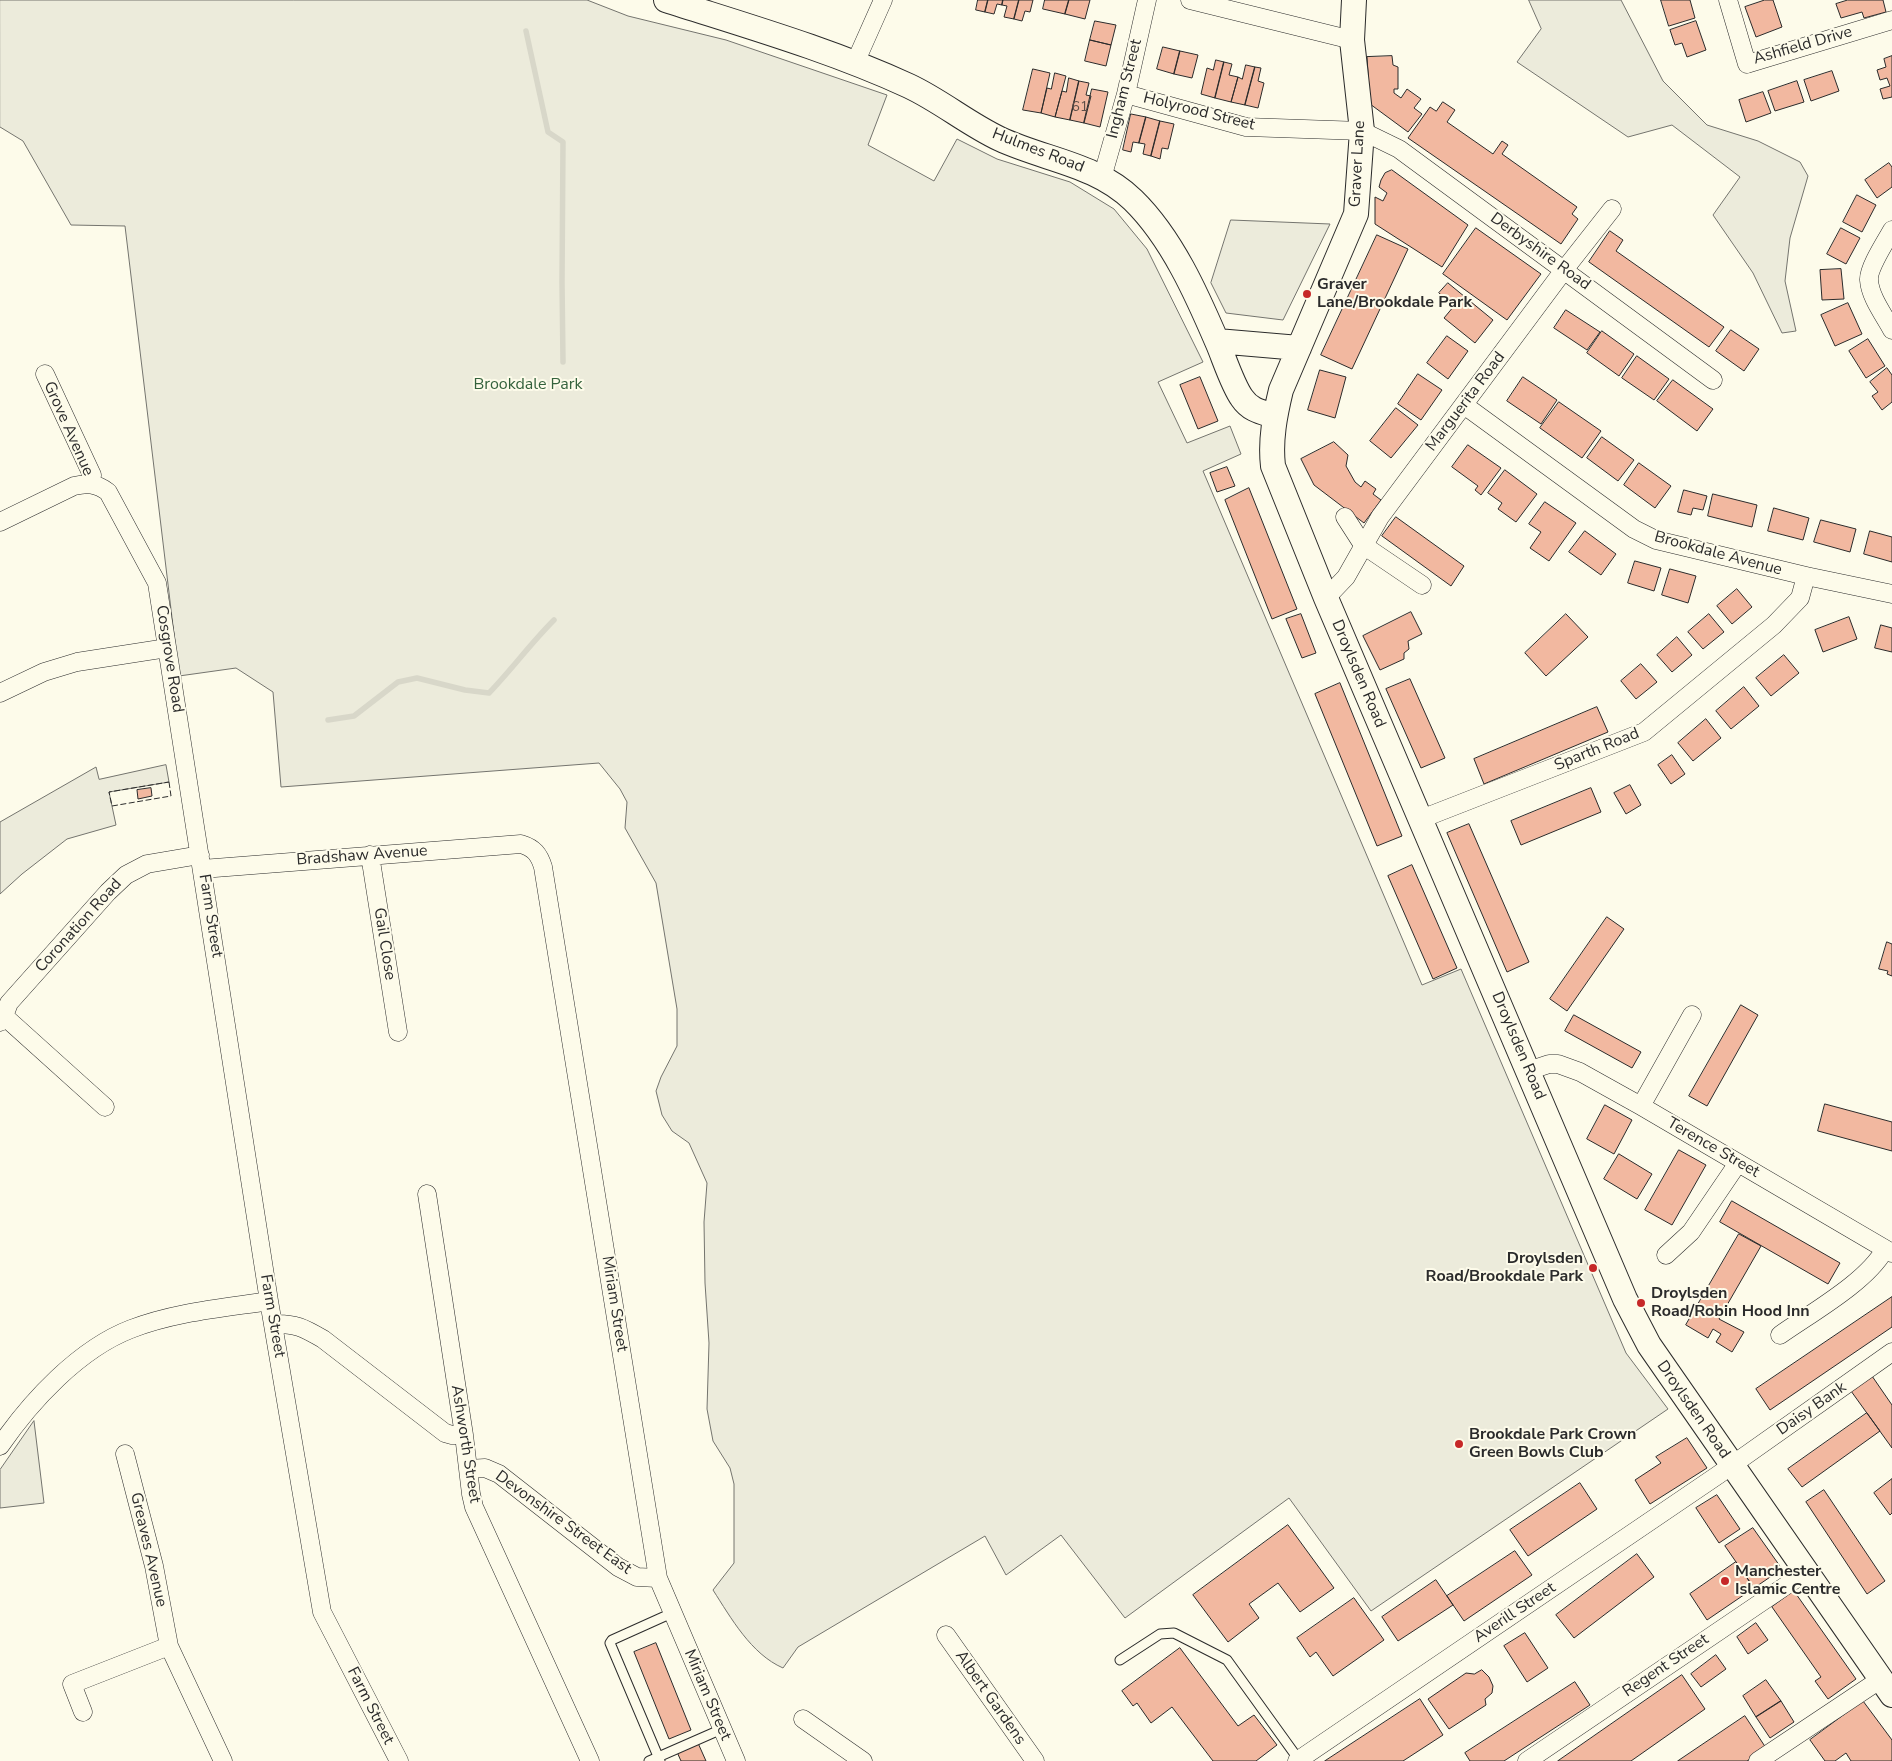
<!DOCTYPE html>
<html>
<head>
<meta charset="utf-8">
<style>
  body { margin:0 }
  canvas { display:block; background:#fdfbea }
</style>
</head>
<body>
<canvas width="1892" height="1761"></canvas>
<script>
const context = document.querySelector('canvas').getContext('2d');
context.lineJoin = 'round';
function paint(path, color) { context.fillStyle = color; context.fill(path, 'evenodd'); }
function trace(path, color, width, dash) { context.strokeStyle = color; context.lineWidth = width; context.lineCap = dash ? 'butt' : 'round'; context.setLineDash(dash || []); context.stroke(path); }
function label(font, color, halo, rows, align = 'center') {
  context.font = font + ' "Nunito Sans",sans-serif'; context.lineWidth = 4; context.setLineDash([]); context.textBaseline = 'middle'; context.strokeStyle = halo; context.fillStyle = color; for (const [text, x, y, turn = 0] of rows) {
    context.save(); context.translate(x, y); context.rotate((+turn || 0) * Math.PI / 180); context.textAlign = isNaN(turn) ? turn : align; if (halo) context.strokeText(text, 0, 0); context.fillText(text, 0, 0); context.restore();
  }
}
const green = new Path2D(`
  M0 0H587L628 16 726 40 887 95 868 145 934 181 957 139 997 159 1070 182 1114 209 1147 249 1203 362 1158 382 1187 443 1230 426 1241 454 1203 471 1422 985 1461 969 1626 1353 1668 1409 1371 1611 1289 1498 1125 1618 1061 1535 1006 1575 985 1536 798 1647 783 1668C751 1654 731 1618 713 1590L734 1563V1484L730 1468 713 1441 707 1409 709 1343 705 1283 704 1222 707 1183 689 1143 672 1131 662 1115 656 1091 661 1077 677 1046V1009L656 883 625 828 627 802 620 789 599 763 281 787 273 692 236 668 179 676 125 226 71 225 23 141 0 127Z
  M1529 0H1621L1663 81 1707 125 1758 141 1800 162 1808 176 1790 238 1785 281 1796 331 1782 333 1753 273 1713 215 1740 177 1672 125 1628 137 1517 62 1541 29Z
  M1231 220 1330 224 1283 320 1226 313 1211 283Z
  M166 765 169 782 109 792 116 825 67 839 22 874 0 894V822L96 767 99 779Z
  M34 1421 44 1503 0 1508V1470Z`);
paint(green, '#ecebdb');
trace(green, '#74746e', 1);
trace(new Path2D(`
  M526 31 548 132 563 142 562 282 563 362
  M328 720 354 716 398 682 417 678 465 690 489 693C512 669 531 643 554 620`), '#d8d7c9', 5.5);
const building = new Path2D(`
  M978 0H988L985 12 976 10Z
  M988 0H1003L1002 5 997 4 994 14 985 12Z
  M1003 0H1019L1014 19 1004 17 1007 6 1002 5Z
  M1019 0H1033L1030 12 1025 11 1022 21 1014 19Z
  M1045 0H1069L1065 14 1043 9Z
  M1069 0H1090L1085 19 1065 14Z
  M1661 0H1690L1695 18 1669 26Z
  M1765 0H1773L1782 27 1756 37 1745 7Z
  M1848 0H1883L1886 12 1864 18 1862 12 1841 18 1836 4Z
  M1095 21 1116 25 1111 45 1090 40Z
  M1696 21 1706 50 1687 57 1682 43 1675 45 1670 30Z
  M1090 40 1111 45 1106 66 1085 61Z
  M1163 47 1180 51 1174 74 1157 69Z
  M1180 51 1198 55 1192 78 1174 74Z
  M1392 56 1393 65 1398 67V89H1394V93L1401 98 1407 89 1421 99 1414 108 1422 114 1408 132 1370 104 1367 57Z
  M1892 56V97L1883 99 1880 89 1890 86 1887 78 1880 80 1877 70 1886 67 1884 59Z
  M1216 60 1224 62 1215 98 1201 94 1207 68 1213 70Z
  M1224 62 1232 64 1229 75 1238 77 1231 102 1215 98Z
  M1246 65 1255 67 1245 105 1231 102 1238 77 1242 79Z
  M1255 67 1261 68 1258 81 1264 83 1258 108 1245 105Z
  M1033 69 1050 73 1041 113 1023 110Z
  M1832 71 1839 91 1811 101 1804 80Z
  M1055 73 1066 76 1055 117 1041 113 1047 88 1051 89Z
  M1069 78 1079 81 1070 120 1055 117 1062 91 1066 92Z
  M1079 81 1089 83 1086 95 1091 96 1084 123 1070 120Z
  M1797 81 1804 102 1775 111 1768 91Z
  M1092 89 1108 92 1100 127 1084 123Z
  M1763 92 1771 113 1746 122 1739 100Z
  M1443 102 1455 110 1447 122 1493 154 1502 141 1508 145 1502 154 1577 207 1572 214 1578 219 1561 244 1408 138 1430 107 1436 111Z
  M1131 114 1146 117 1139 143 1133 142 1131 152 1123 150Z
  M1146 117 1160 121 1151 156 1143 154 1145 144 1139 143Z
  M1160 121 1174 124 1168 149 1162 148 1160 159 1151 156Z
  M1889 163 1892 167V187L1877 198 1865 180Z
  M1392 170 1468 225 1442 267 1375 224V197L1383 201 1387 193 1379 187 1381 180 1385 173Z
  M1857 195 1876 205 1862 232 1843 222Z
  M1476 228 1541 274 1507 320 1443 274Z
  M1841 228 1860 238 1846 264 1827 254Z
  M1610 231 1623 240 1616 251 1724 327 1709 347 1589 262Z
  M1377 235 1408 249 1352 369 1321 355Z
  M1841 269 1844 299 1822 300 1820 270Z
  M1448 283 1493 320 1475 343 1444 318 1454 306 1439 293Z
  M1848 303 1862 334 1835 346 1821 315Z
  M1566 310 1600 332 1587 350 1554 328Z
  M1731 330 1759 349 1744 371 1716 351Z
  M1602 331 1634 354 1619 376 1587 353Z
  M1447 336 1468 351 1448 379 1427 363Z
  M1868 339 1885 366 1866 378 1849 351Z
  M1637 356 1669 379 1654 400 1622 378Z
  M1887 368 1892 375V402L1882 410 1872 396 1878 392 1870 382Z
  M1320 370 1346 377 1335 418 1308 410Z
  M1418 374 1442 390 1421 420 1398 404Z
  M1200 377 1218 421 1198 429 1180 385Z
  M1523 377 1557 400 1541 424 1507 401Z
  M1673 380 1713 409 1697 431 1657 401Z
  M1559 402 1601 431 1582 458 1540 428Z
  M1396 408 1418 425 1391 458 1370 441Z
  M1602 437 1634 460 1618 481 1587 458Z
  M1334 442 1348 455 1346 466 1355 482 1361 487 1365 481 1376 489 1373 494 1381 500 1364 523 1314 485 1301 459Z
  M1468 445 1501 468 1481 495 1475 490 1478 486 1452 467Z
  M1639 463 1671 486 1655 508 1624 485Z
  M1227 467 1235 486 1217 492 1210 473Z
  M1505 470 1537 494 1516 522 1498 509 1502 503 1488 493Z
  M1249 488 1297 609 1272 619 1225 500Z
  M1684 490 1707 496 1703 510 1693 508 1691 515 1678 512Z
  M1713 494 1757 505 1752 527 1708 516Z
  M1545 502 1576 523 1549 561 1530 548 1541 532 1529 524Z
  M1774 508 1809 518 1803 540 1768 531Z
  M1396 517 1464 566 1451 586 1382 536Z
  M1821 520 1856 529 1850 552 1814 542Z
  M1585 531 1616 554 1601 575 1569 552Z
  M1870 531 1892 537V562L1864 554Z
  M1635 561 1661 568 1654 591 1628 583Z
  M1670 569 1696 576 1688 603 1662 595Z
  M1737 589 1752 607 1732 624 1717 606Z
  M1411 612 1422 634 1408 641 1409 649 1404 653V659L1380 670 1363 636Z
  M1301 614 1316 653 1302 658 1286 619Z
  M1566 614 1588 637 1546 676 1525 653Z
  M1709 614 1724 632 1703 649 1688 632Z
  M1849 617 1857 639 1823 652 1815 630Z
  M1881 625 1892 628V652L1875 648Z
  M1677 637 1692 655 1672 672 1657 655Z
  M1784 655 1799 673 1771 696 1756 678Z
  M1641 664 1657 682 1636 699 1621 681Z
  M1410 679 1445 758 1421 768 1386 689Z
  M1340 683 1402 836 1377 846 1315 694Z
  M1744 687 1759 706 1731 729 1716 711Z
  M1597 707 1608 732 1484 784 1474 759Z
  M1706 719 1721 738 1693 761 1678 743Z
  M1672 755 1685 774 1671 784 1658 765Z
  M1630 785 1641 805 1626 814 1614 793Z
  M151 788 152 796 138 799 137 790Z
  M1591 788 1601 812 1521 845 1511 821Z
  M1469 824 1529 962 1507 972 1447 833Z
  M1412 865 1457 968 1433 979 1388 876Z
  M1607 917 1624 929 1567 1011 1550 999Z
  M1887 942 1892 944V976L1887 974 1888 971 1879 969Z
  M1741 1005 1758 1015 1707 1106 1689 1096Z
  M1574 1015 1641 1052 1632 1068 1565 1031Z
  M1825 1104 1892 1122V1151L1818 1131Z
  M1605 1105 1632 1120 1614 1154 1587 1139Z
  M1679 1150 1706 1165 1672 1225 1645 1210Z
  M1619 1154 1652 1174 1637 1199 1604 1179Z
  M1732 1201 1840 1263 1828 1284 1720 1222Z
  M1739 1234 1761 1246 1719 1319 1744 1332 1732 1352 1716 1342 1721 1334 1713 1329 1708 1338 1686 1325Z
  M1892 1297V1327L1770 1410 1756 1389Z
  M1872 1376 1892 1405V1448L1851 1391Z
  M1867 1413 1880 1431 1802 1487 1788 1469Z
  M1687 1438 1707 1468 1650 1504 1635 1480 1661 1463 1656 1457Z
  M1892 1479V1513L1890 1515 1874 1493Z
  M1580 1483 1597 1509 1528 1556 1510 1530Z
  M1824 1490 1885 1581 1867 1594 1806 1502Z
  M1717 1495 1740 1529 1719 1543 1696 1508Z
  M1288 1525 1334 1588 1300 1612 1278 1583 1249 1604 1259 1618 1228 1642 1193 1595Z
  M1753 1528 1782 1569 1754 1588 1725 1546Z
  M1515 1551 1532 1575 1464 1621 1447 1596Z
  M1637 1554 1654 1577 1574 1638 1556 1615Z
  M1736 1562 1754 1588 1707 1620 1690 1594Z
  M1436 1580 1453 1605 1398 1641 1382 1617Z
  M1794 1591 1856 1679 1828 1699 1815 1681 1821 1677 1772 1607Z
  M1354 1598 1384 1640 1333 1676 1316 1652 1310 1657 1297 1638Z
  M1756 1623 1768 1640 1748 1654 1737 1637Z
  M1525 1633 1548 1668 1527 1682 1504 1646Z
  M656 1643 691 1730 669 1739 634 1652Z
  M1180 1648 1238 1726 1254 1715 1277 1745 1256 1761H1213L1172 1707 1151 1723 1137 1703 1133 1706 1122 1691Z
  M1716 1655 1726 1669 1701 1687 1691 1674Z
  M1482 1670 1489 1677 1493 1686 1492 1693 1485 1699 1486 1705 1449 1729 1428 1699 1466 1673 1474 1674Z
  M1682 1675 1705 1709 1631 1761H1558Z
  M1766 1680 1781 1701 1756 1717 1743 1696Z
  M1575 1682 1590 1705 1504 1761H1470L1465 1753Z
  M1420 1699 1443 1735 1403 1761H1325Z
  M1781 1701 1794 1722 1770 1738 1756 1717Z
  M1863 1701 1892 1740V1761H1851L1846 1753 1835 1761H1825L1810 1740Z
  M1745 1716 1766 1748 1747 1761H1678Z
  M698 1743 706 1761H681L677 1752Z`);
paint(building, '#f2b8a0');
trace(building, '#2b2b2b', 1);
const lane = new Path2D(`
  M1120 1660 1160 1634 1174 1633 1227 1660 1299 1760
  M649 1761 722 1729
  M660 1761 610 1643 612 1640 672 1613`);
const street = new Path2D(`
  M1190 0 1352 40
  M1728 0 1747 64 1892 20
  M855 63 883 0
  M1126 94 1246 127 1362 131 1399 149 1713 380
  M1102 178 1126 94 1147 0
  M1892 230C1886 241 1868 268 1869 280 1870 297 1884 315 1892 330
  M45 374 92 475 91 484
  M1464 405 1634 529 1656 540 1806 576 1892 594
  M1345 517 1363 545 1422 585
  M0 522 74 486C87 483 96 483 108 492L157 583 269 1301 322 1612 399 1761
  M1326 598 1346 577 1380 517 1564 270 1612 209
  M0 693 44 672 77 662 167 648
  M1421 819 1644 732 1774 625 1800 598 1806 576
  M370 855 398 1032
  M202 869 521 844C534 848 539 854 543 867L658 1578 736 1761
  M4 1016 105 1107
  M0 1022 4 1016 9 1003 108 892 126 875 147 864 200 855
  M1528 1071 1549 1064H1558L1580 1072 1641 1106 1892 1253
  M1641 1106 1692 1015
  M427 1194 464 1435 471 1494 474 1507 590 1761
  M1666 1255 1691 1232 1738 1163
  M273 1324C295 1323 304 1328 323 1339L445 1433 452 1435H464
  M1780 1335C1811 1313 1867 1282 1885 1249
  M0 1446C31 1401 79 1349 131 1329 175 1312 223 1308 269 1301
  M125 1454 154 1566 169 1646
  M468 1469 485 1468 499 1474 618 1567 637 1577 658 1578
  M946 1635 1035 1761
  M83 1712 72 1684 169 1646 223 1761
  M803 1719 863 1761
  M1297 1761 1718 1475 1892 1352
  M1527 1761 1806 1572
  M1758 1761 1881 1679`);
const secondary = new Path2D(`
  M666 0C747 26 831 50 909 86 941 101 968 124 1000 139 1045 160 1096 164 1133 200 1172 238 1197 295 1218 344 1224 358 1233 386 1242 398 1250 410 1261 412 1274 416
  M1354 0 1352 40 1362 131 1356 214 1281 390C1275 415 1270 440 1273 466L1326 598 1625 1299 1649 1345 1892 1695
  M1217 341 1299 348`);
trace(lane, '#2b2b2b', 11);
trace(street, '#2b2b2b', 19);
trace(secondary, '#2b2b2b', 26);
trace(lane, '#fdfbea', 9);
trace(street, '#fdfbea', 18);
trace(secondary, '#fdfbea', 24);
trace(new Path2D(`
  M169 782 171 796 112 806 109 792Z`), '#2b2b2b', 1, [6, 2.5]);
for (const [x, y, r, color] of [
  [1307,294,5,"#c62828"],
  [1593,1268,5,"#c62828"],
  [1641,1303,5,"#c62828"],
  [1459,1444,5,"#c62828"],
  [1725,1581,5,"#c62828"]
]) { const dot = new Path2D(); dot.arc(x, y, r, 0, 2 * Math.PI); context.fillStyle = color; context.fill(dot); trace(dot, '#fdfbea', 2); }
label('14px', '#5d4e48', null, [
  ["61",1080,108]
]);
label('16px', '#2b2b2b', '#fdfbea', [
  ["Ashfield Drive",1803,46,-16],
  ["Ingham Street",1125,89,-76],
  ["Holyrood Street",1199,112,14],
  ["Hulmes Road",1038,151,21],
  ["Graver Lane",1358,164,-87],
  ["Derbyshire Road",1540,252,36],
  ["Marguerita Road",1466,402,-53],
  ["Grove Avenue",68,429,66],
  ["Brookdale Avenue",1718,554,15],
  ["Cosgrove Road",169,659,81],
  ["Droylsden Road",1358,674,67],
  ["Sparth Road",1597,750,-22],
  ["Bradshaw Avenue",362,856,-4],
  ["Farm Street",210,916,81],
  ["Coronation Road",79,926,-48],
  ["Gail Close",384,944,81],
  ["Droylsden Road",1518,1046,67],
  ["Terence Street",1713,1148,30],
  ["Miriam Street",614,1304,81],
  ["Farm Street",272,1316,80],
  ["Daisy Bank",1812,1409,-35],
  ["Droylsden Road",1693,1410,55],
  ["Ashworth Street",465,1444,81],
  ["Devonshire Street East",563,1523,36],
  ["Greaves Avenue",148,1550,77],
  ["Averill Street",1515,1613,-34],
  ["Regent Street",1666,1666,-34],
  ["Miriam Street",707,1695,67],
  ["Albert Gardens",990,1698,55],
  ["Farm Street",370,1706,63]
]);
label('bold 16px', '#2b2b2b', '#fdfbea', [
  ["Graver",1317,285],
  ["Lane/Brookdale Park",1317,303],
  ["Droylsden",1583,1259,"right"],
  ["Road/Brookdale Park",1583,1277,"right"],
  ["Droylsden",1651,1294],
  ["Road/Robin Hood Inn",1651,1312],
  ["Brookdale Park Crown",1469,1435],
  ["Green Bowls Club",1469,1453],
  ["Manchester",1735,1572],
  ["Islamic Centre",1735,1590]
], 'left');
label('16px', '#34623c', '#fdfbea', [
  ["Brookdale Park",528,385]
]);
</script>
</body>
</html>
